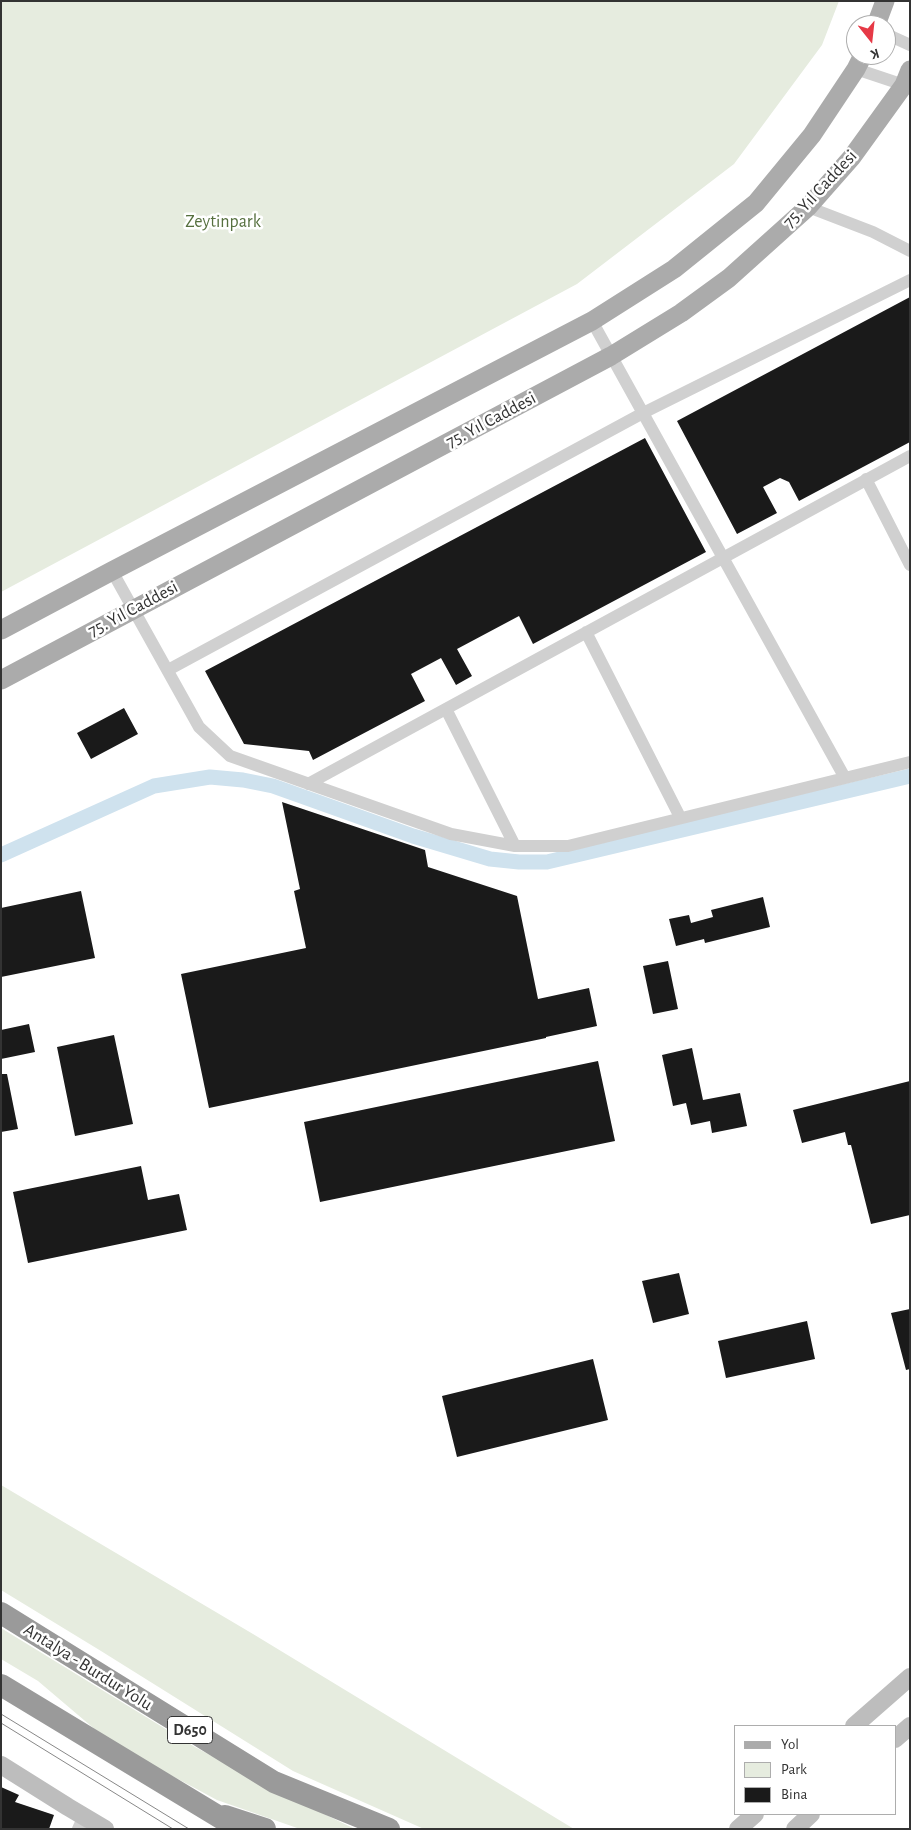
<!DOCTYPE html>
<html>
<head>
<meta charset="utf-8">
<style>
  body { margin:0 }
  #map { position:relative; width:911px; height:1830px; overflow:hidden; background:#fff; font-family:"Alegreya Sans",sans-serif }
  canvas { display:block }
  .frame { position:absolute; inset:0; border:2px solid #333; pointer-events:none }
  .legend { position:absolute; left:734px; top:1725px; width:162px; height:90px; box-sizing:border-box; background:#fff; border:1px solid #adadad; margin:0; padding:6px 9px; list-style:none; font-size:15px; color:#333 }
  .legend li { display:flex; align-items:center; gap:10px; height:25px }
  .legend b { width:25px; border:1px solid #adadad }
  .north { position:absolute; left:846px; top:15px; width:50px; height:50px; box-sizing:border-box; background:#fff; border:1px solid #adadad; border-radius:50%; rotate:164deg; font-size:14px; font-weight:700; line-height:20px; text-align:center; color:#333 }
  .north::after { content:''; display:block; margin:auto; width:18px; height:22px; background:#e63946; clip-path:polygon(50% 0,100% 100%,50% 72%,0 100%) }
</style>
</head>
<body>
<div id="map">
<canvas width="911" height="1830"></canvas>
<div class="frame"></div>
<ul class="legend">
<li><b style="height:6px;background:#ababab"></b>Yol</li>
<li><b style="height:14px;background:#e6ecdf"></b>Park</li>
<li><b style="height:14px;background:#1a1a1a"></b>Bina</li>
</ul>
<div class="north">K</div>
</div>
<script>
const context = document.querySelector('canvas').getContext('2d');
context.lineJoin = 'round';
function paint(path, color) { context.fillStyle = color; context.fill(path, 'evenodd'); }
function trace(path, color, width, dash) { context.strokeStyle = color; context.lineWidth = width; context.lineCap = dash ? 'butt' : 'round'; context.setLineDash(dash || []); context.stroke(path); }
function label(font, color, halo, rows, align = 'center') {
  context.font = font + ' "Alegreya Sans",sans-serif'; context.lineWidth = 5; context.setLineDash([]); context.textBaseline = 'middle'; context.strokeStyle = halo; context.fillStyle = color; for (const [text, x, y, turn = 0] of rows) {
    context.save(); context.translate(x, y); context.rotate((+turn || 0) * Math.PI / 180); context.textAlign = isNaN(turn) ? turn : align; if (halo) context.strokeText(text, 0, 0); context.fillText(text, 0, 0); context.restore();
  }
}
paint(new Path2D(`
  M1 1H839L822 45 734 164 577 284 1 592Z
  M1 1485 253 1634 574 1829H424L293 1771 101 1651 1 1590Z
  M1 1628 195 1747 285 1795 355 1829H300L217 1800 111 1743 38 1681 1 1659Z`), '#e6ecdf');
trace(new Path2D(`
  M1 855 154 786 210 777 243 780 273 786 413 836 490 859 519 862H547L910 776`), '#cfe2ee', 15);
paint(new Path2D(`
  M910 297V442L799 501 789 482 780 478 763 487 777 513 737 534 677 421Z
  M645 438 706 552 533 644 519 616 457 649 472 676 456 685 441 658 411 674 425 701 313 760 309 751 244 744 205 671Z
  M124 708 138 734 91 759 77 733Z
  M282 802 425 850 428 867 517 896 538 999 589 988 597 1026 546 1037V1038L209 1108 181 974 306 948 294 891 300 889Z
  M81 891 95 958 1 977V908Z
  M763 897 770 927 705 943 704 939 676 946 669 919 689 915 691 923 713 917 711 910Z
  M668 961 678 1009 653 1014 643 966Z
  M29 1024 35 1052 1 1059V1030Z
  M114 1035 133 1124 75 1136 57 1047Z
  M692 1048 703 1100 740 1093 747 1126 712 1133 710 1121 691 1125 686 1103 673 1106 662 1055Z
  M598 1061 615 1141 320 1202 304 1122Z
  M1 1074H7L18 1129 1 1132Z
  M910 1081V1215L871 1224 851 1145H848L845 1132 802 1143 793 1110Z
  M141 1166 148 1200 179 1194 187 1230 28 1263 13 1192Z
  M679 1273 689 1314 653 1323 642 1281Z
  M910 1309V1369L906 1370 891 1313Z
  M807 1321 815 1359 726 1378 718 1341Z
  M593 1359 608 1420 457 1457 442 1396Z
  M1 1787 19 1795 15 1802 54 1815 49 1829H1Z`), '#1a1a1a');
trace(new Path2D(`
  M886 34 910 45
  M856 69 910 87
  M808 207 873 232 910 251
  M592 321 845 778
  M866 479 910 565
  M112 571 199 727 230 756 451 834 515 846H568L910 762
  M586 632 680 817
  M168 670 643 413 910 280
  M446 709 515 846
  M308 784 910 456
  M78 1829 84 1816`), '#d0d0d0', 12);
trace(new Path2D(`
  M854 1726 910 1677
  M895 1739 910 1726
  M1 1765 68 1807 105 1829
  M738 1829 755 1814
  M795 1829 811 1814`), '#bdbdbd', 18);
trace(new Path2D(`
  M876 25 885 1
  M1 630 112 571 592 321 674 269 756 203 812 135 856 69 863 55
  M1 680 611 356 681 313 729 278 808 207 852 157 904 85 910 70`), '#ababab', 19);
trace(new Path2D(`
  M1 1613 274 1782 389 1829
  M1 1685 239 1829
  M225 1816 265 1829`), '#9a9a9a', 22);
trace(new Path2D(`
  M1 1714 189 1829
  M1 1723 173 1829`), '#888', 1);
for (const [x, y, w] of [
  [190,1730,45]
]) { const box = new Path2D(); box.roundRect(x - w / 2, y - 13.5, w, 27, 4); context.fillStyle = '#fff'; context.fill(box); trace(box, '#333', 1); }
label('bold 16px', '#333', null, [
  ["D650",190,1730]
]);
label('18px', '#333', '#fff', [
  ["75. Yıl Caddesi",820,189,-47],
  ["75. Yıl Caddesi",491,420,-28],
  ["75. Yıl Caddesi",133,609,-28],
  ["Antalya - Burdur Yolu",88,1667,32]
]);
label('18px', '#56703f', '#fff', [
  ["Zeytinpark",223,222]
]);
</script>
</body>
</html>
